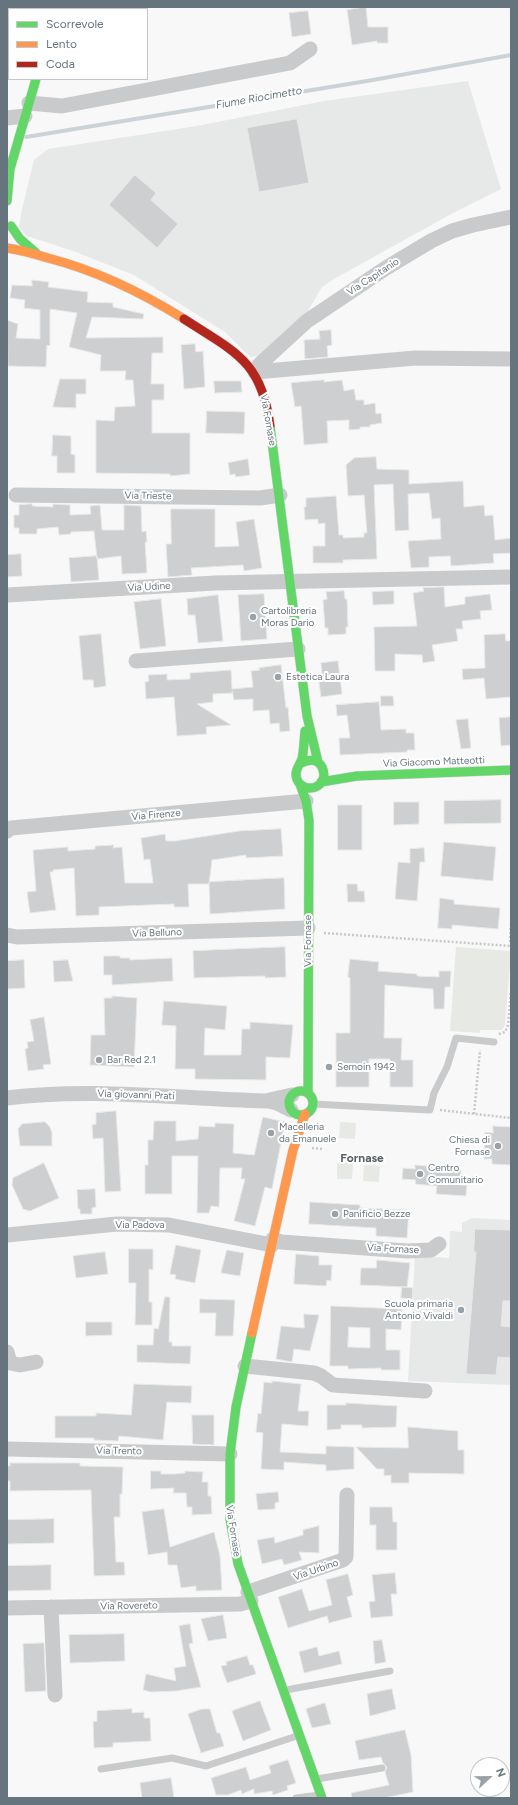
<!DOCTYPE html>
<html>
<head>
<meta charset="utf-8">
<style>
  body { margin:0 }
  #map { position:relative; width:518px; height:1805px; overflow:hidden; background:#f8f8f8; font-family:Figtree,sans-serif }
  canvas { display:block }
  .frame { position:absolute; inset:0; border:8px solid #66747e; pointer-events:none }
  .legend { position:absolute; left:8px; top:8px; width:140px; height:72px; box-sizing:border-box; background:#fff; border:1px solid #c2c7cb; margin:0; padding:5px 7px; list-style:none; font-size:12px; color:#66747e }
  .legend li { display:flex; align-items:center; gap:8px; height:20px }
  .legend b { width:20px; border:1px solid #c2c7cb }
  .north { position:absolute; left:470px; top:1757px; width:40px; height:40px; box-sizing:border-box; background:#fff; border:1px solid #c2c7cb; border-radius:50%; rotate:68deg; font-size:11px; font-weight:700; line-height:16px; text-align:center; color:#66747e }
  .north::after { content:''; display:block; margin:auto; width:14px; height:18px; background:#99a2a9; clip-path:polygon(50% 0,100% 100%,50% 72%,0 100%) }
</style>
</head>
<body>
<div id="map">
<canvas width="518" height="1805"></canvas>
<div class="frame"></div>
<ul class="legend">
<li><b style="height:5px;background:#63d668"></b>Scorrevole</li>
<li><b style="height:5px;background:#ff974d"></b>Lento</li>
<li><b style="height:5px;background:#b3261e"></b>Coda</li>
</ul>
<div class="north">N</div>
</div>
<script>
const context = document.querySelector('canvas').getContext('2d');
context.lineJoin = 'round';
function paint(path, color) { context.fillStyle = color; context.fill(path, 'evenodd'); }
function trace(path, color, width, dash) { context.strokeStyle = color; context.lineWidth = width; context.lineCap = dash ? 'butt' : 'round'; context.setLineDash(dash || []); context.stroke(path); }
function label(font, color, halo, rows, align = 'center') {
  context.font = font + ' Figtree,sans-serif'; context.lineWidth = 4; context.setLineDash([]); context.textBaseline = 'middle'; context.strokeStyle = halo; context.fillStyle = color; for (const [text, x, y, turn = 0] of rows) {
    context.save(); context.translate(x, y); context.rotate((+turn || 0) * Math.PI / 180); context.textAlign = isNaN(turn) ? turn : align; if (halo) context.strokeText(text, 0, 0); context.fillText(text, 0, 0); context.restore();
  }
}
paint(new Path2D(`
  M468 81 501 189 453 213 334 279 322 287 305 316 263 354 258 356 251 357 246 353 225 332 134 275 73 251 27 236 19 227 22 209 34 160 48 149 197 126 324 101Z
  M472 1218 511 1220V1385L408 1381 415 1256 449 1258 450 1231 462 1232V1223Z`), '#e7e8e8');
paint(new Path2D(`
  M456 947 511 951 505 1025 502 1030H480V1033L450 1031Z
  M340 1122 356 1123 355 1139 339 1138Z
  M337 1163H353L352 1179H337Z
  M364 1165 380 1166 379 1182 363 1181Z`), '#e7e9e5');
trace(new Path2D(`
  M26 137 373 80 511 55`), '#ccd3d6', 4);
const building = new Path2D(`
  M366 7 368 27H388V43H377V41L352 45 347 10Z
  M308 11 311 34 292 37 289 13Z
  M297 119 309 183 259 192 247 128Z
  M135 175 156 193 151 200 178 224 157 248 109 205Z
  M32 280 49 282 48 287 88 292 87 302 113 303V307L144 314 143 319 92 317 86 338 163 337V353H152L151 384H164V400H152V433H190V474L170 476V474L96 473V420L114 421 115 407 135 406 133 380H125L126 371H100L101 355 69 347 77 313 50 309V346L47 345 46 367 8 366 7 320 18 324 16 338 40 339V310L24 308 25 300 10 298 12 285 32 286Z
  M331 330 332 345 327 346 328 357 305 359 304 340 320 339 319 331Z
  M195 344 196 352 203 351 205 387 184 389 181 345Z
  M60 379H86V394H76V408L53 407Z
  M324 380V382L342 380 344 391 354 389 356 400H364V405L375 403 376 414 381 413 382 423 370 425V427H360V429L349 430V420L327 421 328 443 304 445 301 406 295 407 291 383Z
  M214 381H241L242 392 215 393Z
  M207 411 245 412 244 434 206 433Z
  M53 435 71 436V454L75 455V473H57V456H52Z
  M376 457 377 469 409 470V484L463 481 464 507 484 505 485 516 493 515 495 540 511 538V553L493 554 494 563 451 566 450 556 429 557V567L411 568 408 541 441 539 440 518 432 519 429 493 408 494 409 530 395 531 393 484 374 485 377 559 343 560V563H313V546H325V523L318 524V519L305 520 304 507H306V498L336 496 339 535H343V538L364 537V533H367L364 495 348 496 346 465 354 458Z
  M248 459 250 475 236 477 235 474 230 475 228 463Z
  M32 504V506L53 507V504L70 505V515L91 514 90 506 100 505 102 530H124V505L141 506 142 532 146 531 147 542H145L147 573 122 574 121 556 97 559 94 531 71 532V534L59 535 58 527 37 529V534H19V528H14V515H19V505Z
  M171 509H215V547L239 546 236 522 254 519 262 568 244 571 243 565 191 568 192 575 168 577 166 544H171Z
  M21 554 22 576 7 577V555Z
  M97 556 99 580 71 582 69 558Z
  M444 587 445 607 465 604V597L490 594 492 610 480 611 481 619 462 621 463 629H456L458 641 432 645 435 661 423 663 422 655 395 654V671H375L374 627 417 626 413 593 424 591 423 588Z
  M344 591 345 599H347L348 627H346V634L328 635V628H325L323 600 327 599 326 592Z
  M387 591H394V604L373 605 372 592Z
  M264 594 267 639 241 641 238 595Z
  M218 595 223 641 198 643 195 615H188L187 599Z
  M161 599 166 646 140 649 134 602Z
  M101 634 106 686 94 688 93 680H83L79 636Z
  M505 634 506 641H511V697L486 699 484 678 463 680 462 669 485 668 484 635Z
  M338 661 342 694 321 697 318 675H322L321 663Z
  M281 665 286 708 288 707 290 731 280 732 279 723 270 724 269 710 253 711V699L234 700 232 691 233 693 213 694V702L197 704 231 725 206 727 207 734 177 736 174 697 146 699 145 682 149 681 148 675 167 674V680L190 679V673L231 670 232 689 253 687 251 671 260 670 259 668Z
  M381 696H393L394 706H381Z
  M379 702 381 730 406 729V733H414L415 750H407V752L340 755 339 738H350L347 715 337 716 336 705Z
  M511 717V745L501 746 499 718Z
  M468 719 471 748 461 749 456 720Z
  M501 800V823L444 824V801Z
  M394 802H419V824L394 825Z
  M338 805H362V850H338Z
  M281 829 283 856 246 858V855L212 860 209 884H188L189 907H174V904L99 907V915L76 916 74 868 53 870V872H50L56 910 30 913 27 892 36 891 33 850 68 847V851L95 849V846L114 845 113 848 122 847 125 883H153L150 859 144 860 141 838 165 834 166 841H175L239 831Z
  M444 842 496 847 493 881 441 876Z
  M424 848 425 862H420L417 901 395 899 398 862 410 863V849Z
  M284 878 285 909 210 914 209 882Z
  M347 884H357L358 891H364L365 902H348Z
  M440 898 454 900V904L500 908 498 929 452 925V929L438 928Z
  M285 947 286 977 265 978V976L194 978 193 951Z
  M104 956H120V958H130V960L172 958 173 981 112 985V975H104Z
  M350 959 379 962 378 971 417 974V976L439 977V971H451L450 987H445L444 1009H434L433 989 385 985 384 1038H402L401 1060H413V1087H390V1059H369V1087H336V1033H350V978L348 977Z
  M24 960 25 988 7 989V961Z
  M68 960 73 981 54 982 53 961Z
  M112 996 137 998 134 1067 90 1065 91 1035H105L104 998H112Z
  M164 1001 227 1006 225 1030 205 1028 204 1055H241L242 1029H250V1022L293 1025 290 1058 266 1057V1080L195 1079V1069H175L176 1026 162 1025Z
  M44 1017 51 1064 43 1065 44 1069 28 1071 25 1049 28 1048 27 1042 34 1041 30 1020Z
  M116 1111 121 1191 105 1192 103 1138 93 1139 92 1125 96 1124V1113Z
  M263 1117 285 1122 272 1189 265 1187 255 1226 234 1221 245 1179H241L242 1168H220L219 1207 211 1206 209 1213H197L198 1156H172V1194H145V1165H148V1140H153L154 1121H176V1141L198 1139 199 1126 215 1127V1123L234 1124 233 1153 254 1155Z
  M45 1122 50 1127 52 1133V1146H20L18 1129 22 1124Z
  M493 1126 511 1127V1165L492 1164V1159H484L485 1132 493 1133Z
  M44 1163 59 1198 30 1211 23 1209 12 1185 13 1178Z
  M415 1165 461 1169 460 1185H467L466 1196 436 1194 437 1186 415 1184 416 1180 402 1179 403 1168 415 1169Z
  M95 1189 96 1207 92 1208V1214H80V1209H78L77 1190Z
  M310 1202 360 1205V1208L409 1210 407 1238 376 1236V1228L309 1224Z
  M475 1229 511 1230V1301H503L501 1326 511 1327V1358L498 1357 496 1375 466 1374 476 1252H474Z
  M176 1245 201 1250 195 1283 175 1279 176 1275 170 1274Z
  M129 1249H153V1270L149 1269V1302H152V1325H135L136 1283H129Z
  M227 1250 244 1253 240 1276 221 1273Z
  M105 1252 108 1274 76 1278 73 1256Z
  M296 1254 319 1256V1265H332L331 1281 327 1280 326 1286 294 1284Z
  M377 1260 410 1263 407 1287 360 1285 361 1268H376Z
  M402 1287 413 1288 412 1299 401 1298Z
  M165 1297H170L169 1342H172V1346H191L190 1364 137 1362V1345H153L154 1328 158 1329Z
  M200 1299 235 1300 233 1336H215L216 1313H200Z
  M331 1306 402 1309 401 1330 386 1329V1350H400V1370H381V1368L348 1369V1366H330ZM349 1327 370 1328V1348L348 1347Z
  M304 1314 319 1315 310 1351 294 1349 292 1362 276 1359 281 1326 304 1328Z
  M86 1322H112V1335L86 1336Z
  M272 1381 301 1384 298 1411H309L308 1426 282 1424 280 1452 326 1454V1446L354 1447V1469L326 1471V1465L284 1462V1470L261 1469 263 1433 256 1432 258 1413 261 1414 264 1382 272 1383Z
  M134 1384 192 1386 191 1403 167 1402 163 1440 119 1436 118 1441 94 1440V1438H55V1416H96V1413L131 1415Z
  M346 1403 397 1406 396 1427 362 1428V1425H341V1429L327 1430V1405H346Z
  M192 1415H214V1445L193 1444Z
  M408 1427 458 1431V1450H464V1474L409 1473V1483H391V1475L384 1476V1469H377L356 1447 408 1448Z
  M10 1463H80V1466L123 1467 122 1494H120V1517H114L116 1562H124L125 1575 94 1576 91 1490 10 1491V1481H7V1466H10Z
  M151 1471H161V1474H174L185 1473V1471L203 1472 202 1482H208V1496H211L212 1514 192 1515V1507H187L186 1493H173L174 1488 151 1489Z
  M278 1492 279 1502 275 1503V1509L258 1510 256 1494Z
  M370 1507H392L393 1522H397V1550H376V1525H370Z
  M164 1509 170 1547 214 1532 220 1556 222 1590 196 1591V1586L181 1588 177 1565H168L167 1552 148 1555 142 1512Z
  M54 1519V1543L7 1544V1520Z
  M319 1526V1553L299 1552 302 1560 284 1565 282 1559 262 1564 257 1540 274 1537 275 1543 303 1535V1530Z
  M51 1565V1590L7 1591V1566Z
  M395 1573 397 1594H391L393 1616 371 1618 369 1602 375 1601 372 1575Z
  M348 1574 353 1595 347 1597 352 1617 329 1623 327 1616 288 1628 278 1597 302 1589 309 1611 332 1605 326 1580Z
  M223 1615 227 1638 208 1641 201 1619Z
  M190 1624 193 1643 189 1644 201 1687 176 1691 151 1692 143 1690 146 1674 176 1681 174 1668 186 1666 179 1626Z
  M124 1634 125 1661 70 1663 69 1635Z
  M382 1640 386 1662 375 1664 373 1641Z
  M44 1643 46 1691 25 1692 23 1644Z
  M317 1647 319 1656 339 1651 342 1664 304 1673 299 1652Z
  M247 1656 250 1665H253L256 1674 227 1683 221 1666 227 1665 226 1662Z
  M392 1689 396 1709 370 1716 367 1694Z
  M260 1701 271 1730 243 1741 232 1711Z
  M325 1703 331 1724 312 1728 306 1709Z
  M132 1709V1713L144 1712V1718H150L151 1741 113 1743V1747L94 1748 93 1722 97 1721V1711Z
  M202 1709H210L217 1733H220L224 1746 201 1753 188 1714Z
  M405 1730 411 1755 413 1792 384 1798H352L351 1793 389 1785 385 1772 387 1767 383 1763 381 1757 359 1760 355 1741Z
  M288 1760 296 1783 287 1786 288 1790 273 1795 272 1791 254 1794V1789L242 1794 241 1790 228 1795H216L211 1778 246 1767 250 1780 271 1773 269 1766Z
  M171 1778 174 1798H142L140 1783Z`);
paint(building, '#cdcfd0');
trace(building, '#e8e8e7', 1);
const fast = new Path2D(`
  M55 7V9
  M7 201 10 169 36 79
  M11 226 20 239 36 253
  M270 426 307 716 318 762
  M301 763C306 761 311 759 316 761 324 765 326 777 321 783 312 793 296 787 296 774 296 769 300 764 302 759 304 750 304 740 305 731
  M321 782 357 776 511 770
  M300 784 306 801 309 820 308 1093
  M289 1103a12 12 0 1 1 24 0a12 12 0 1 1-24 0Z
  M252 1333 236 1407 230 1454V1519L238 1564 322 1798`);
const slow = new Path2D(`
  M7 248C21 250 35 254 48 258 98 271 141 292 184 319
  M252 1333 293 1150 305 1114`);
const jam = new Path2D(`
  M184 319C235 352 262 361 270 426`);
trace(fast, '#d4d5d5', 10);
trace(slow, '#d4d5d5', 10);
trace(jam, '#d4d5d5', 10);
trace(new Path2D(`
  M511 924 510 941H511
  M324 933 511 946
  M499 1034 505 1032 508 1025 511 991
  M440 1110 511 1118
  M474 1114 480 1050
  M312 1148 323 1149`), '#c7c8c9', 2.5, [2, 2]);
trace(new Path2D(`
  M313 1104 430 1110 434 1093 447 1067 456 1038 494 1042
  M286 1690 390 1671
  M101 1769 172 1758 206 1766 297 1736
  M317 1779 382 1768
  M296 1798 320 1795`), '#c9cacb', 7);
trace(new Path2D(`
  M29 103 62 106 290 63 310 49
  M7 118 25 116
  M255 372 259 365 307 321 386 268 431 241 452 231 473 225 511 217
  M255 372 415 358 511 359
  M16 495 260 498 280 495
  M7 595 215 583 510 577
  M136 661 298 649
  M7 831 11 828 306 801
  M7 935 17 937 308 928
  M7 1098C93 1087 179 1099 265 1101L292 1095
  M268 1101 277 1103 291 1110
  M7 1235 117 1224 169 1225 272 1245
  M273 1239 281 1242 407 1251 431 1250 439 1244
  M7 1352 10 1363 20 1365 36 1362
  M245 1366 314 1373 321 1376 333 1385 425 1391
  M7 1449 230 1454
  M248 1592 343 1560 346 1557 347 1495
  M51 1607 55 1695
  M7 1608 240 1604 251 1601`), '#c9cacb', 15);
trace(fast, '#63d668', 9);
trace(slow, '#ff974d', 9);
trace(jam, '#b3261e', 9);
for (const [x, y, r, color] of [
  [253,617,4,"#99a2a9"],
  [278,677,4,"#99a2a9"],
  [99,1060,4,"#99a2a9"],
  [329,1067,4,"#99a2a9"],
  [271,1133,4,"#99a2a9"],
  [498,1146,4,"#99a2a9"],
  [420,1174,4,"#99a2a9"],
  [335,1214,4,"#99a2a9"],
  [461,1310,4,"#99a2a9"]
]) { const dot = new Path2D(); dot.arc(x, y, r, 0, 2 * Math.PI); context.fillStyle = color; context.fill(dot); trace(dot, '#fff', 1.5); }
label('10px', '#66747e', '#fff', [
  ["Via Capitanio",373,277,-33],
  ["Via Fornase",268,420,80],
  ["Via Trieste",148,496,1],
  ["Via Udine",149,587,-3],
  ["Via Giacomo Matteotti",434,762,-2],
  ["Via Firenze",156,815,-5],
  ["Via Belluno",157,933,-2],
  ["Via Fornase",308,941,-90],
  ["Via giovanni Prati",136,1095,2],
  ["Via Padova",140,1225],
  ["Via Fornase",393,1249,3],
  ["Via Trento",119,1451,1],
  ["Via Fornase",233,1531,81],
  ["Via Urbino",316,1570,-19],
  ["Via Rovereto",129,1606,-1]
]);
label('10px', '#66747e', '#fff', [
  ["Cartolibreria",261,611],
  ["Moras Dario",261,623],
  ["Estetica Laura",286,677],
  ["Bar Red 2.1",107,1060],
  ["Semoin 1942",337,1067],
  ["Macelleria",279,1127],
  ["da Emanuele",279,1139],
  ["Chiesa di",490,1140,"right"],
  ["Fornase",490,1152,"right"],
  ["Centro",428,1168],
  ["Comunitario",428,1180],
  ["Panificio Bezze",343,1214],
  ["Scuola primaria",453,1304,"right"],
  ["Antonio Vivaldi",453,1316,"right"]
], 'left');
label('italic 11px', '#67797f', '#fff', [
  ["Fiume Riocimetto",259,98,-10]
]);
label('bold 12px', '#58626a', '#fff', [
  ["Fornase",362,1158]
]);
</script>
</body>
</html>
